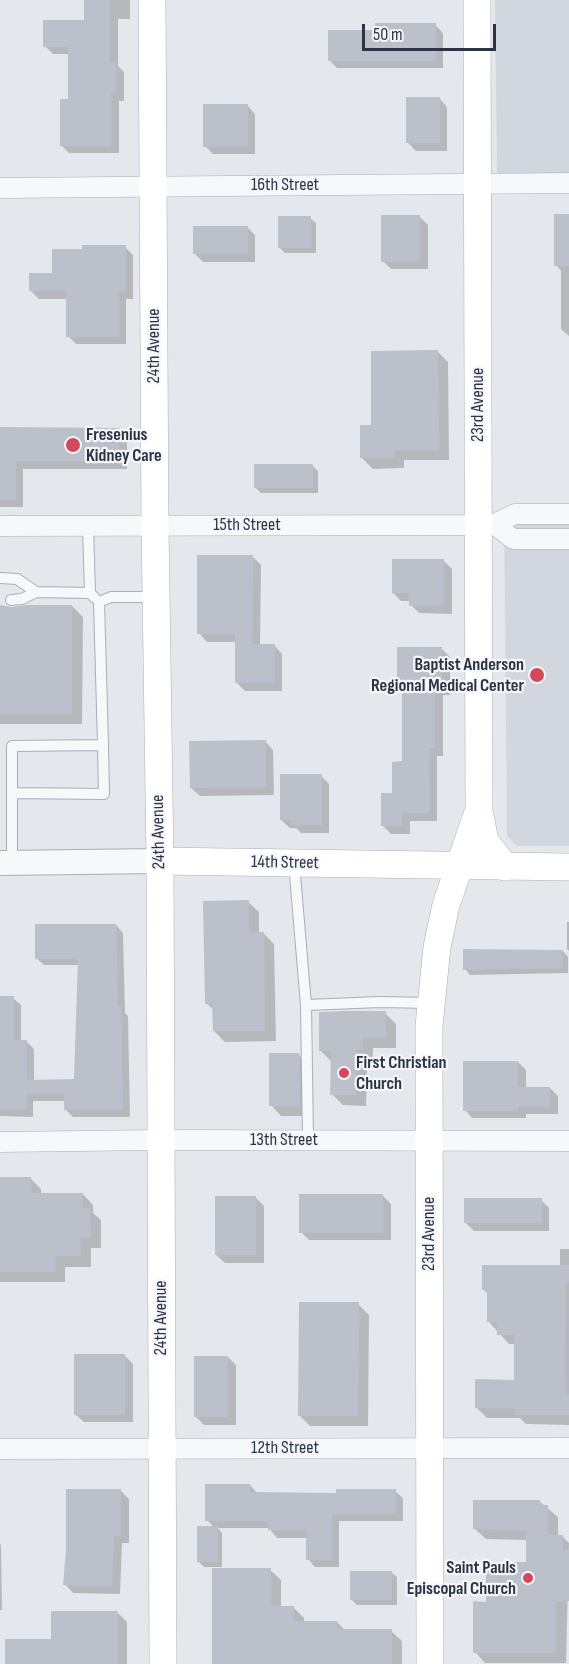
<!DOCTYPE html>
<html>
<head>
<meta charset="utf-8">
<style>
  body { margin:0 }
  #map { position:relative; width:569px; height:1664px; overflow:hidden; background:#e4e7ec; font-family:"Sofia Sans Condensed",sans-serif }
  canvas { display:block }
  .scale { position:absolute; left:362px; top:24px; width:134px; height:27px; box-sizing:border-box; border:3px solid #2b3445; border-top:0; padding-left:8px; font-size:18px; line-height:21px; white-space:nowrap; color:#2b3445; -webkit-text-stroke:4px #f4f6f9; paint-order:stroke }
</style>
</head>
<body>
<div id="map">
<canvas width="569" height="1664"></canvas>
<div class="scale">50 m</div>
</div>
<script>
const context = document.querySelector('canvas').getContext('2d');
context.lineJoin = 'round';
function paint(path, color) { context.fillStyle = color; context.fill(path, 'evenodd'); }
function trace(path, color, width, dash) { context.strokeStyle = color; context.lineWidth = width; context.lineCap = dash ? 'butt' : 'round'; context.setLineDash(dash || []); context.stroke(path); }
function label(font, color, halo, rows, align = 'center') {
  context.font = font + ' "Sofia Sans Condensed",sans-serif'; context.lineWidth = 4.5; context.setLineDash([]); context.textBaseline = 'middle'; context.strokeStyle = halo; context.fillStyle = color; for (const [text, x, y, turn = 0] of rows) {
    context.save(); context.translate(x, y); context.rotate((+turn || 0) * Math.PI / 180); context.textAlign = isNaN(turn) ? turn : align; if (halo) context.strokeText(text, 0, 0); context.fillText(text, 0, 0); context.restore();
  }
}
paint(new Path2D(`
  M495 0H569V173H497Z
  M569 513V846H517L507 836 504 514Z`), '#d2d6de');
paint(new Path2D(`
  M85 0H130V19H118V66L124 72V101H119V153H69L61 145 69 100V54H53L45 46 85 21Z
  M435 25 443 33V68H337L329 60 377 31Z
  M439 98 447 107V151H416L408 143Z
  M247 105 255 114V154H213L205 146Z
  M569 216V336L561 329V271L556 265Z
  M420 217 428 225V269H391L383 261Z
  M310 218 316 223V253H285L279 247Z
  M247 227 255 235V262H203L195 254Z
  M125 247 133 255V299H126V344H76L68 336V299H39L30 290Z
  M438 352 448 362 449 460H404V468L373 469 362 458 373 427Z
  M0 429H119L127 437V469H23V507H0Z
  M313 466 318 471V493H261L256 488Z
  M253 557 261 565 260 645H274L282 654V691H245L237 683V642H207L199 633Z
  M444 561 452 569V614L419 613 411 605V601H401L393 593Z
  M0 606 12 609 72 606 83 617 82 724H0Z
  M442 649 450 657V695H443V756H437V821H410V834H391L383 826 403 763V691L398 687Z
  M265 741 273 750 274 795 200 796 191 788Z
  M321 776 329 784V833H301L296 828H290L281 820Z
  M248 902 259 912V934H264L274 944 276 1041 225 1042 214 1031V1010L206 1003Z
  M567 922H569V951L567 949Z
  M116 925 123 933 125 1013 128 1016 130 1117H73L66 1110V1101H33V1117L0 1116V998H13L21 1005V1041H26L34 1049V1081H76L79 965H44L36 958Z
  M563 951 568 957V973L470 975 465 969Z
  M385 1013 396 1024V1048H373V1060H367L366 1106 343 1105 332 1094 331 1061 320 1050Z
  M299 1055 309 1066 310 1116H281L271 1105Z
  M518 1062 526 1070V1088H550L558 1096V1114H526V1118H472L465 1110Z
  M0 1178H30L41 1189V1194H83L93 1205V1213L101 1220V1248H91V1267H65V1282H0Z
  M383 1196 391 1204V1240H309L301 1232Z
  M256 1198 264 1206V1263H225L216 1255Z
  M541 1200 549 1208V1231H474L465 1222Z
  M560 1249H569V1425L526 1424 520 1418H487L477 1408 515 1381 516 1344H509L489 1322V1295L483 1289 560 1267Z
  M358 1304 369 1315 368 1426H310L299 1415Z
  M125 1356 133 1364V1422H84L75 1414Z
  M228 1357 236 1365V1425H204L196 1417Z
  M250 1485 257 1493 338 1495 395 1491 403 1498V1521H339V1567H315L308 1559V1538H277L269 1528H218L222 1533V1567H204L198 1561 214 1527 207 1520Z
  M121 1491 129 1499V1543H122L120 1594 73 1593 65 1584Z
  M539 1501 558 1517V1536H562L569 1543 566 1663H485L475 1652 488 1603 527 1564V1540L486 1539 475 1529Z
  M0 1544 1 1545 2 1610H0Z
  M270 1570 281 1580V1607H293L304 1618V1622H337L346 1631H391L402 1641V1664H213Z
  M391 1572 397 1577V1605H357L351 1599Z
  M118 1613 127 1622V1664H6L53 1641Z`), '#0003');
paint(new Path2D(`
  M84 0H110V63H116V94H111V146H60V99H68V47H43V20H84Z
  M375 23H436V61H328V30H375Z
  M406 97H440V143H406Z
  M203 104H248V147H203Z
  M554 214H569V266H554Z
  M381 215H420V262H381Z
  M278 216H311V248H278Z
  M193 226H248V254H193Z
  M82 245H126V291H119V337H66V291H29V273H52V249H82Z
  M438 350 439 450H394V458H360V425H371V351Z
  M0 427 119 428V461H16V500H0Z
  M254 464H313V488H254Z
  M197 555H253L252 644H275V683H235V634H197Z
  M392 559H444V606H409V593H392Z
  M0 605 12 607 27 605H72V714H0Z
  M397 647H442V687H435V748H429L430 813H402V826H381V793H392V762L402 761V687H397Z
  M266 740V787L190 788 189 741Z
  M280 774H322V825H291V820H280Z
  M249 900V932H264L265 1031H213L212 1004H205L203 901Z
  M35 924H116L118 1007H121L123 1110H64V1094H27L26 1110H0V996H14V1040H27V1080L74 1079 78 959H35Z
  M463 949 563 950V968L463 970Z
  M344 1011H386V1038H363V1050H357L356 1095H330L331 1051H319V1012Z
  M269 1053H299L300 1106H269Z
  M463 1061H518V1087H550V1107H518V1111H463Z
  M0 1177H31V1193H83V1208H90L91 1238H80L81 1256H55V1272H0Z
  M299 1194H383V1233H299Z
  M215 1196H256V1255H215Z
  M464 1198H542V1223H464Z
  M482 1265H569V1283H566L565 1394H569V1415H515V1409L475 1408V1379L514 1380V1335H497V1322H487V1290H482Z
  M299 1302H359L358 1416H298Z
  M74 1354H125V1415H74Z
  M194 1356H228V1417H194Z
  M205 1484H250V1492L336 1493V1489H396V1514H332V1560H306V1530H268V1521H205Z
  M66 1489H121V1536H114L112 1587 63 1585 66 1551Z
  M473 1500H540V1505H548V1535H563V1550H569V1601H556V1653H473V1601L486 1602V1562H526V1530L473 1529Z
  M197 1526H218V1562H197Z
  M212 1568H271V1606H294V1621H337V1629H392V1664H212Z
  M350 1571H392V1600H350Z
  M51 1611H118V1664H5V1639H51Z`), '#bbc0ca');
const service = new Path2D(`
  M88 526 90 593 95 598
  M0 578 17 579 36 592 90 593
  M11 600 22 599 36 592
  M103 745 99 602 111 597H156
  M12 793 104 794 103 745 12 746V863
  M294 863 306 1005 308 1140
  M306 1005 380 1002 431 1003`);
const minor = new Path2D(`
  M0 188 569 183
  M494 524 513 539H569
  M0 526 478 525 494 524 515 514H569
  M0 1142 160 1140 569 1141
  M0 1449 569 1448`);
const tertiary = new Path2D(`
  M0 863 160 861`);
const secondary = new Path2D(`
  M152 0 155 525 160 861 163 1664
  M477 0 479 811 485 841 505 867
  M160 861 569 867
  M430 1664 429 1026 437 947 446 905 478 812`);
trace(service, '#a9aeb7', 12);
trace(minor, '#a9aeb7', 21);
trace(tertiary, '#a9aeb7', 26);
trace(secondary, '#a9aeb7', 28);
trace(service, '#f7f8fa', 10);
trace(minor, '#f7f8fa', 20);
trace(tertiary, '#f7f8fa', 24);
trace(secondary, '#fff', 27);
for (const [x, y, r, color] of [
  [73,445,8,"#d1495b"],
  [537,675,8,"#d1495b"],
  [344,1073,6,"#d1495b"],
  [528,1578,6,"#d1495b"]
]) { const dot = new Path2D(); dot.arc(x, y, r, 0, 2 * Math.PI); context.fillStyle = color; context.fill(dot); trace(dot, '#f4f6f9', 2); }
label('18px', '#2b3445', '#f4f6f9', [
  ["16th Street",285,185],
  ["24th Avenue",154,346,-90],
  ["23rd Avenue",478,405,-90],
  ["15th Street",247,525],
  ["24th Avenue",159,832,-91],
  ["14th Street",285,863,1],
  ["13th Street",284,1140],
  ["23rd Avenue",429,1234,-90],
  ["24th Avenue",161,1318,-90],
  ["12th Street",285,1448]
]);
label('bold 18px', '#2b3445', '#f4f6f9', [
  ["Fresenius",86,435],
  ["Kidney Care",86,456],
  ["Baptist Anderson",524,665,"right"],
  ["Regional Medical Center",524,686,"right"],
  ["First Christian",356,1063],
  ["Church",356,1084],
  ["Saint Pauls",516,1568,"right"],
  ["Episcopal Church",516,1589,"right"]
], 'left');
</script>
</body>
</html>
